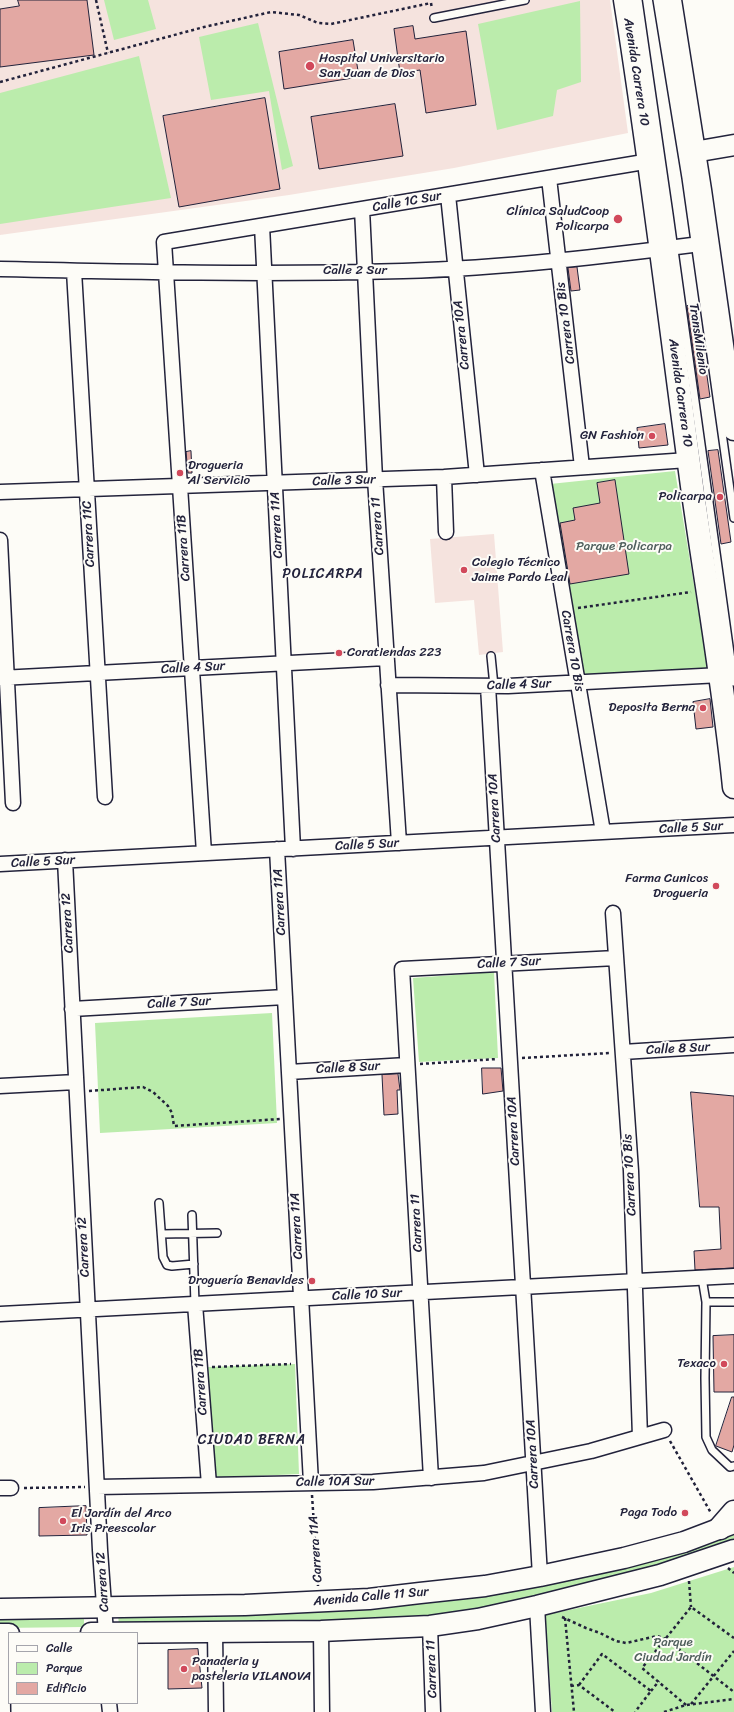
<!DOCTYPE html>
<html>
<head>
<meta charset="utf-8">
<style>
  body { margin:0 }
  #map { position:relative; width:734px; height:1712px; overflow:hidden; background:#fdfcf7; font-family:Sriracha,sans-serif }
  canvas { display:block }
  .legend { position:absolute; left:8px; top:1632px; width:130px; height:72px; box-sizing:border-box; background:#fdfcf7; border:1px solid #a5a5ac; margin:0; padding:5px 7px; list-style:none; font-size:12px; color:#22223b }
  .legend li { display:flex; align-items:center; gap:8px; height:20px }
  .legend b { width:20px; border:1px solid #a5a5ac }
</style>
</head>
<body>
<div id="map">
<canvas width="734" height="1712"></canvas>
<ul class="legend">
<li><b style="height:5px;background:#fdfcf7"></b>Calle</li>
<li><b style="height:11px;background:#bbecac"></b>Parque</li>
<li><b style="height:11px;background:#e3a8a3"></b>Edificio</li>
</ul>
</div>
<script>
const context = document.querySelector('canvas').getContext('2d');
context.lineJoin = 'round';
function paint(path, color) { context.fillStyle = color; context.fill(path, 'evenodd'); }
function trace(path, color, width, dash) { context.strokeStyle = color; context.lineWidth = width; context.lineCap = dash ? 'butt' : 'round'; context.setLineDash(dash || []); context.stroke(path); }
function label(font, color, halo, rows, align = 'center') {
  context.font = font + ' Sriracha,sans-serif'; context.lineWidth = 4; context.setLineDash([]); context.textBaseline = 'middle'; context.strokeStyle = halo; context.fillStyle = color; for (const [text, x, y, turn = 0] of rows) {
    context.save(); context.translate(x, y); context.rotate((+turn || 0) * Math.PI / 180); context.textAlign = isNaN(turn) ? turn : align; if (halo) context.strokeText(text, 0, 0); context.fillText(text, 0, 0); context.restore();
  }
}
paint(new Path2D(`
  M0 0H610L628 133 454 168 289 195 0 235Z
  M494 534 503 652 479 655 474 600 435 603 430 539Z`), '#f5e3de');
paint(new Path2D(`
  M104 0H148L156 29 114 40Z
  M580 1 581 82 557 90 553 116 497 130 478 24Z
  M258 23 293 166 282 170 269 91 211 100 199 37Z
  M139 56 171 198 0 224V93Z
  M675 471 708 669 583 677 550 484Z
  M494 972 498 1058 419 1062 413 978Z
  M272 1013 277 1123 100 1133 95 1023Z
  M295 1364 299 1474 212 1478 208 1367Z
  M734 1531V1540L660 1571 421 1621 119 1627 118 1614 357 1608Z
  M734 1567V1712H552L545 1615 651 1593Z
  M84 1614V1627L0 1628V1615Z`), '#bbecac');
const building = new Path2D(`
  M18 0H87L94 55 0 67V9L19 6Z
  M413 26 415 39 466 31 476 105 426 113 420 70 400 73 394 29Z
  M353 40 359 77 284 89 279 52Z
  M265 98 280 189 179 207 163 116Z
  M395 104 403 156 319 169 311 117Z
  M577 267 580 290 571 291 568 268Z
  M697 305 710 397 700 399 687 306Z
  M665 424 668 445 639 448 637 428Z
  M718 450 731 542 721 544 708 451Z
  M191 451 192 473H188L186 452Z
  M615 480 629 574 570 584 560 523 575 520 573 508 600 503 597 483Z
  M710 699 713 727 696 729 693 702Z
  M482 1068H501L503 1091 483 1094Z
  M398 1074 400 1090H397L398 1114 384 1115 382 1075Z
  M691 1092 734 1096V1268L695 1270 694 1251 721 1249 719 1207H700Z
  M734 1335V1392H714L713 1336Z
  M732 1397H734V1445L732 1452 716 1446Z
  M86 1506 87 1535 39 1536V1508Z
  M198 1649 202 1688 168 1689V1650Z`);
paint(building, '#e3a8a3');
trace(building, '#22223b', 1);
const lane = new Path2D(`
  M638 0 669 214 734 682
  M657 0 686 178 734 518
  M434 18 525 0
  M491 656 494 686
  M159 1203 163 1257 167 1265 172 1266 194 1264
  M192 1215 195 1304
  M162 1234 217 1233
  M702 1278 706 1302 705 1378 706 1437 712 1450 730 1467 734 1466
  M706 1302H734`);
const street = new Path2D(`
  M549 178 582 467
  M448 195 477 475
  M362 209 375 479 399 843
  M262 226 293 849
  M0 269C134 272 268 275 403 271 505 268 607 256 708 243
  M74 271 105 797
  M542 470 603 832
  M444 477 446 532
  M0 492 444 477 688 460
  M0 540 13 803
  M0 678 386 658
  M388 685 508 686 721 675
  M488 686 540 1576
  M277 849 311 1483
  M204 853 164 242 650 161
  M65 860 100 1550 106 1633
  M0 864 734 825
  M613 913 631 1171 640 1437
  M72 1009 285 997
  M623 1052 734 1045
  M289 1072 407 1065
  M0 1086 76 1082
  M195 1304 209 1485
  M0 1314 734 1276
  M431 1478 402 969 616 958
  M97 1487 373 1482 484 1473 591 1451 664 1430
  M0 1488H11
  M537 1606 543 1712
  M430 1626 433 1712
  M215 1631 216 1712
  M321 1631 322 1712
  M2 1634 3 1712
  M109 1703 110 1712`);
const secondary = new Path2D(`
  M694 152 734 145
  M0 1609 245 1605 369 1599 420 1593 485 1586 540 1576 624 1558 684 1542 734 1523
  M91 1633 321 1631 430 1626 478 1619 537 1606 660 1575 734 1550
  M0 1634H9`);
const primary = new Path2D(`
  M625 0C651 162 670 324 692 486 706 586 724 686 734 787
  M670 0 700 190 734 429
  M720 1528 734 1512`);
trace(lane, '#22223b', 10);
trace(street, '#22223b', 17);
trace(secondary, '#22223b', 23);
trace(primary, '#22223b', 25);
trace(new Path2D(`
  M96 0 108 53
  M0 82 204 27 271 12 299 15 318 23 331 24 431 3 432 9
  M578 608 691 592
  M522 1058 610 1053
  M420 1064 497 1059
  M89 1091 143 1087 153 1092 168 1106 172 1113 174 1126 280 1119
  M212 1367 291 1364
  M670 1441 711 1513
  M24 1488 85 1487
  M312 1495 318 1586
  M728 1568 734 1573
  M689 1581 691 1607
  M562 1617 586 1628 600 1633 616 1641 626 1643 657 1636 666 1639 734 1692
  M565 1618 574 1712
  M579 1685 602 1654 651 1691 635 1712
  M571 1686 579 1685 615 1712
  M651 1691 659 1681
  M691 1704 734 1651
  M686 1705 642 1668 691 1607 734 1638
  M664 1712 686 1705 734 1699`), '#22223b', 2.5, [3, 3]);
trace(lane, '#fdfcf7', 7);
trace(street, '#fdfcf7', 14);
trace(secondary, '#fdfcf7', 20);
trace(primary, '#fdfcf7', 22);
for (const [x, y, r, color] of [
  [310,66,5,"#d1495b"],
  [618,219,5,"#d1495b"],
  [652,436,4,"#d1495b"],
  [180,473,4,"#d1495b"],
  [720,497,4,"#d1495b"],
  [464,570,4,"#d1495b"],
  [339,653,4,"#d1495b"],
  [703,708,4,"#d1495b"],
  [716,886,4,"#d1495b"],
  [312,1281,4,"#d1495b"],
  [724,1364,4,"#d1495b"],
  [685,1513,4,"#d1495b"],
  [63,1521,4,"#d1495b"],
  [184,1669,4,"#d1495b"]
]) { const dot = new Path2D(); dot.arc(x, y, r, 0, 2 * Math.PI); context.fillStyle = color; context.fill(dot); trace(dot, '#fdfcf7', 1.5); }
label('13px', '#22223b', '#fdfcf7', [
  ["Hospital Universitario",319,59,"left"],
  ["San Juan de Dios",319,74,"left"],
  ["Clínica SaludCoop",609,212],
  ["Policarpa",609,227],
  ["GN Fashion",644,436],
  ["Drogueria",188,466,"left"],
  ["Al Servicio",188,481,"left"],
  ["Policarpa",712,497],
  ["Colegio Técnico",472,563,"left"],
  ["Jaime Pardo Leal",472,578,"left"],
  ["Coratiendas 223",347,653,"left"],
  ["Deposita Berna",695,708],
  ["Farma Cunicos",708,879],
  ["Drogueria",708,894],
  ["Droguería Benavides",304,1281],
  ["Texaco",716,1364],
  ["Paga Todo",677,1513],
  ["El Jardín del Arco",71,1514,"left"],
  ["Iris Preescolar",71,1529,"left"],
  ["Panaderia y",192,1662,"left"],
  ["pasteleria VILANOVA",192,1677,"left"]
], 'right');
label('13px', '#22223b', '#fdfcf7', [
  ["Avenida Carrera 10",636,72,81],
  ["Calle 1C Sur",407,202,-10],
  ["Calle 2 Sur",355,271],
  ["Carrera 10 Bis",566,323,-97],
  ["Carrera 10A",462,335,-96],
  ["TransMilenio",698,339,82],
  ["Avenida Carrera 10",680,393,82],
  ["Calle 3 Sur",344,481,-2],
  ["Carrera 11A",277,525,-93],
  ["Carrera 11",378,526,-94],
  ["Carrera 11C",89,534,-93],
  ["Carrera 11B",184,548,-94],
  ["Carrera 10 Bis",572,651,80],
  ["Calle 4 Sur",193,668,-3],
  ["Calle 4 Sur",519,685,-2],
  ["Carrera 10A",495,808,-93],
  ["Calle 5 Sur",691,828,-3],
  ["Calle 5 Sur",367,845,-3],
  ["Calle 5 Sur",43,862,-3],
  ["Carrera 11A",280,902,-93],
  ["Carrera 12",68,923,-93],
  ["Calle 7 Sur",509,963,-3],
  ["Calle 7 Sur",179,1003,-3],
  ["Calle 8 Sur",678,1049,-3],
  ["Calle 8 Sur",348,1068,-3],
  ["Carrera 10A",514,1131,-93],
  ["Carrera 10 Bis",630,1175,-93],
  ["Carrera 11",417,1223,-93],
  ["Carrera 11A",297,1226,-93],
  ["Carrera 12",84,1247,-93],
  ["Calle 10 Sur",367,1295,-3],
  ["Carrera 11B",201,1382,-94],
  ["Carrera 10A",533,1454,-93],
  ["Calle 10A Sur",335,1482,-1],
  ["Carrera 11A",316,1549,-94],
  ["Carrera 12",103,1582,-94],
  ["Avenida Calle 11 Sur",371,1597,-5],
  ["Carrera 11",432,1669,-92]
]);
label('13px', '#505f5d', '#fdfcf7', [
  ["Parque Policarpa",624,547],
  ["Parque",673,1643],
  ["Ciudad Jardín",673,1658]
]);
context.letterSpacing = '1px';
label('14px', '#22223b', '#fdfcf7', [
  ["POLICARPA",323,574],
  ["CIUDAD BERNA",252,1440]
]);
context.letterSpacing = '0px';
</script>
</body>
</html>
